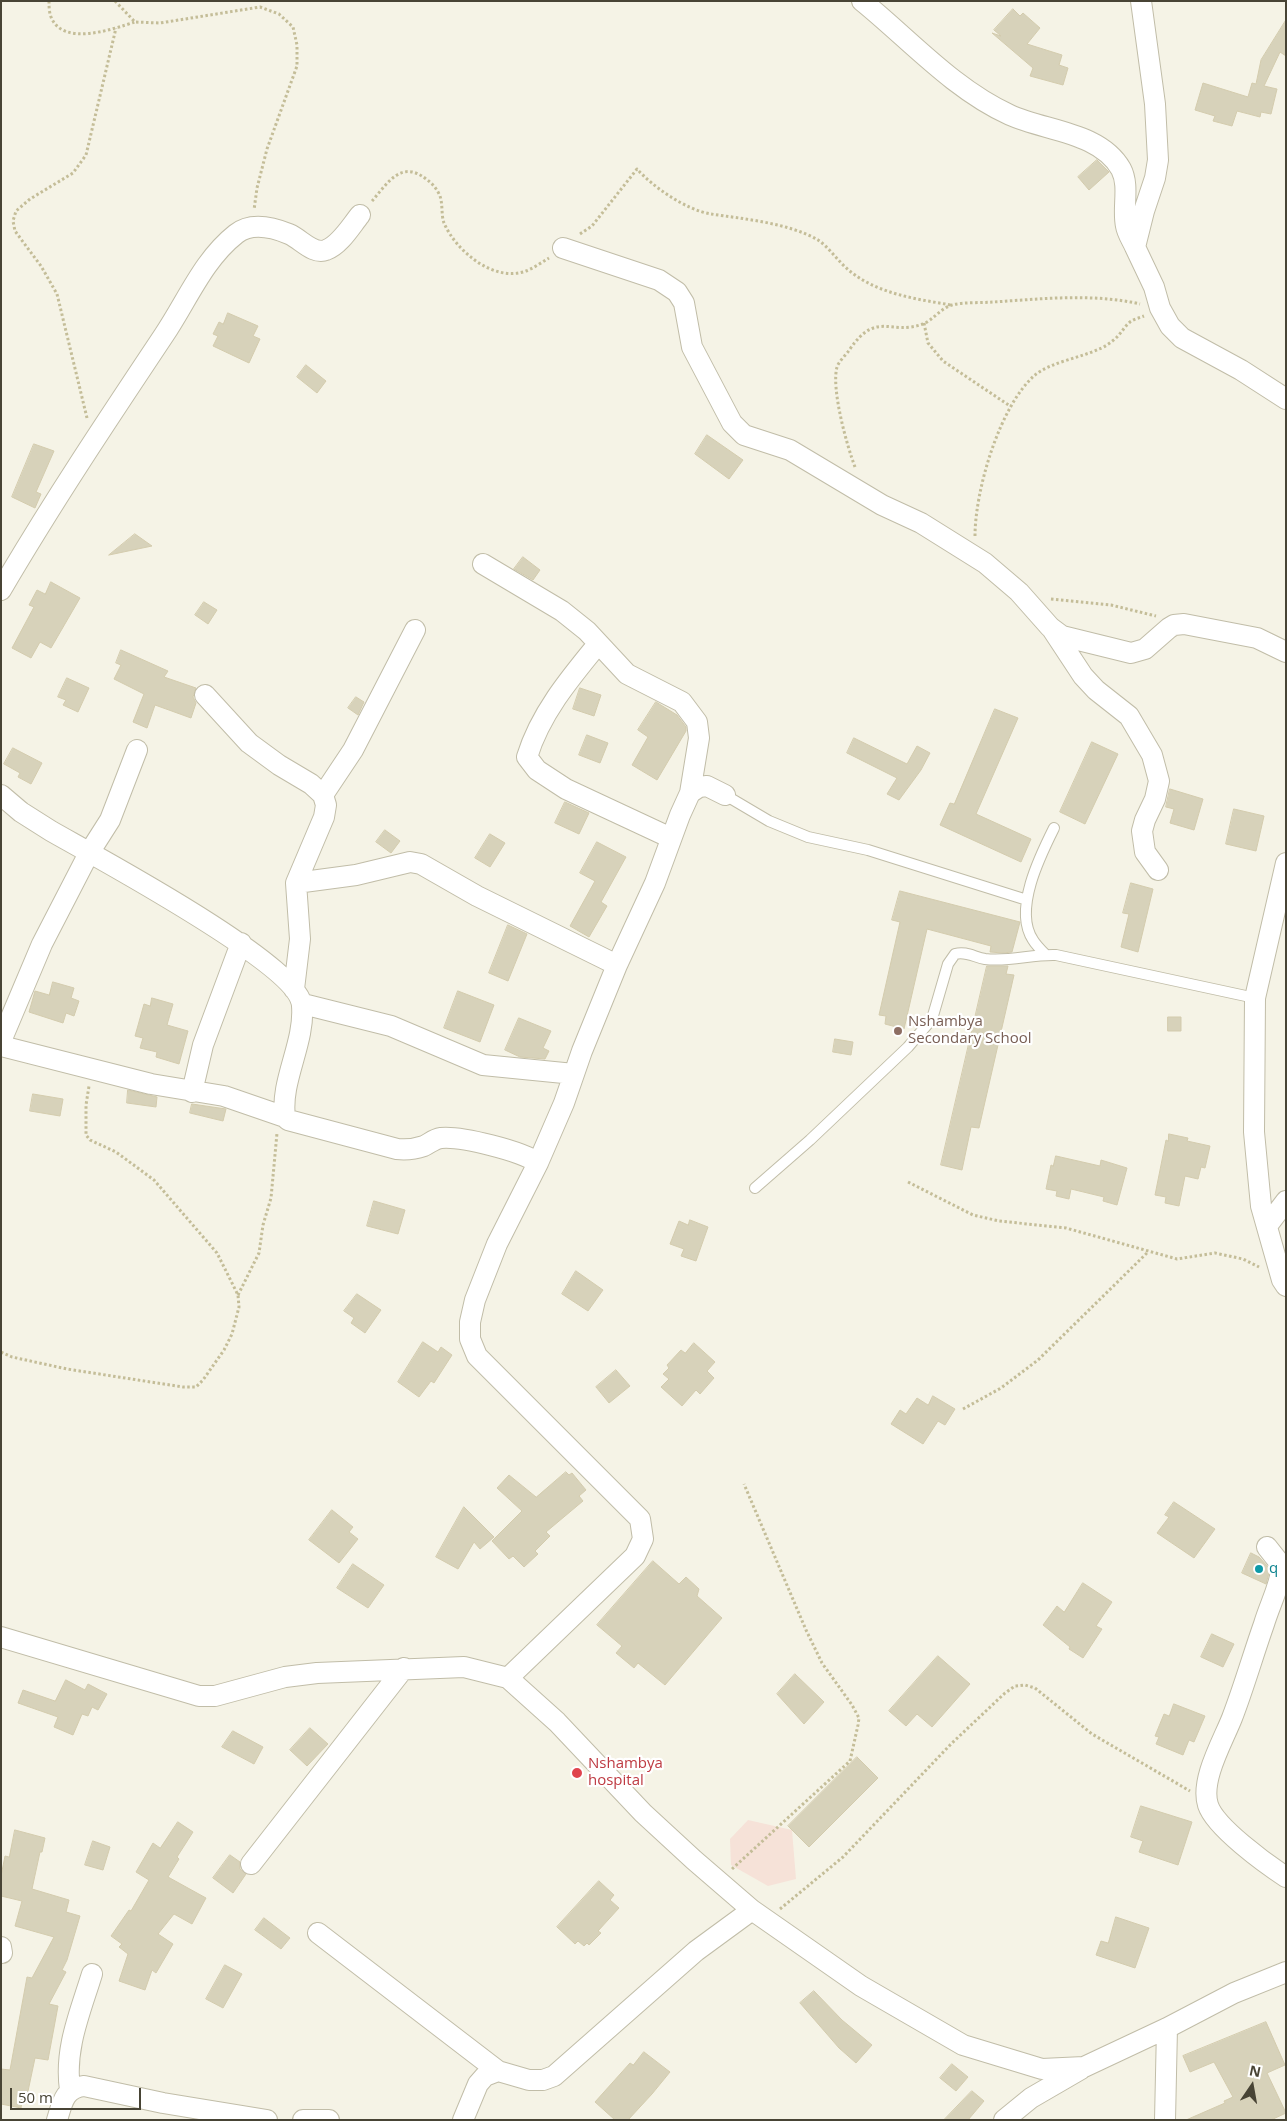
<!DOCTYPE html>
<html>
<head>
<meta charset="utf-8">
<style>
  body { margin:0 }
  #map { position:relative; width:1287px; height:2121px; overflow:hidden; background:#f5f3e6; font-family:"Open Sans",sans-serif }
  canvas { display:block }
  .frame { position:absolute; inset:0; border:2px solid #484435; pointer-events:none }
  .north { position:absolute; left:1227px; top:2061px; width:50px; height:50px; -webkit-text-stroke:4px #fff; paint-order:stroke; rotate:12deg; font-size:14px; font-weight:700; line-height:20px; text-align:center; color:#484435 }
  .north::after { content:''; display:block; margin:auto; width:18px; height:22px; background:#484435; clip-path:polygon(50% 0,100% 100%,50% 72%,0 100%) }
  .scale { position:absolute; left:10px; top:2088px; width:131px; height:22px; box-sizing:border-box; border:2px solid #484435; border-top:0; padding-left:6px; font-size:15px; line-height:18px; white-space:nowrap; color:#484435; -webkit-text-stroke:4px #fff; paint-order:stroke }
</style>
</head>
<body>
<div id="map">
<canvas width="1287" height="2121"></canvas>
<div class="frame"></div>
<div class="north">N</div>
<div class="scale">50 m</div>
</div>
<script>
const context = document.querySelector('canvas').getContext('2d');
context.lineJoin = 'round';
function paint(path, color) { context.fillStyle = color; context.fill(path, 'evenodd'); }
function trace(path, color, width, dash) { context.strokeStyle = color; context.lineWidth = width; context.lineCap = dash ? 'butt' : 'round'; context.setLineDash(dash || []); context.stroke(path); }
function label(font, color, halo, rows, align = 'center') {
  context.font = font + ' "Open Sans",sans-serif'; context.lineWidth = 4.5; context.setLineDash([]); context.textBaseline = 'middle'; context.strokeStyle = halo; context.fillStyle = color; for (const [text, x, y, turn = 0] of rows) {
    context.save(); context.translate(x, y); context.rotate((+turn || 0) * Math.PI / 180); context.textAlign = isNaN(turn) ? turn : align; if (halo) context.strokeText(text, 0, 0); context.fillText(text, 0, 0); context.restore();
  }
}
paint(new Path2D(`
  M748 1820 792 1830 796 1879 768 1886 731 1865 730 1839Z`), '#f6e2d8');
const building = new Path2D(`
  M1013 9 1020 16 1023 13 1040 28 1027 44 1062 55 1059 65 1068 68 1063 85 1030 76 1033 68 992 33 1001 36 994 30Z
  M1286 20V56L1280 52 1264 86 1277 89 1271 114 1261 112 1260 117 1237 111 1232 126 1213 121 1215 116 1195 110 1203 83 1248 97 1252 83 1256 84 1261 60Z
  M1097 160 1109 172 1089 190 1078 177Z
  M228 313 258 326 253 336 260 339 249 363 213 346 218 336 213 334 219 322 223 324Z
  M306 365 326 381 317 393 297 377Z
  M707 435 743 460 729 479 695 454Z
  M34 444 54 451 36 492 41 494 35 508 12 497Z
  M135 534 152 546 109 555Z
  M523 557 540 570 533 580 514 569Z
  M51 582 80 598 51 648 40 642 31 658 12 648 34 607 29 605 37 590 45 594Z
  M204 602 217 610 208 624 195 615Z
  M121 650 168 671 164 677 196 688 193 697 196 703 191 718 155 705 147 728 133 722 144 694 114 679 121 665 116 663Z
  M67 678 89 688 78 712 63 705 66 700 58 697Z
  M580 688 601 695 594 716 573 709Z
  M356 697 364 702 358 715 348 708Z
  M656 702 677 715 686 727V731L657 780 632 765 648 737 638 730Z
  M995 709 1018 718 976 814 1031 839 1021 862 940 825 950 803 954 804Z
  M587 735 608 743 600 763 579 755Z
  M854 738 907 764 917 746 930 753 921 770 899 800 887 794 897 778 847 753Z
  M1092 742 1118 754 1085 824 1060 812Z
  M13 748 42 763 31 784 18 777 20 773 4 764Z
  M1170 789 1203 799 1194 830 1170 823 1174 809 1166 807Z
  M565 802 589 813 579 834 555 823Z
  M1234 809 1264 816 1256 851 1226 844Z
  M385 830 400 841 391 853 376 842Z
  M490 834 505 843 490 867 475 858Z
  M597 842 626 857 601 902 607 906 589 937 570 926 595 881 580 873Z
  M1131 883 1153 889 1138 952 1121 947 1129 914 1123 913Z
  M900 891 1020 922 1012 952 1003 953 990 952 991 946 927 929 904 1029 885 1024 886 1016 879 1015 900 922 892 920Z
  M508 925 527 934 508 981 489 973Z
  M987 966H1008L1006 974 1014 975 979 1128 971 1127 962 1170 941 1165Z
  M53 982 74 988 71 998 79 1001 74 1016 66 1013 63 1023 29 1012 35 991 49 995Z
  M458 991 494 1005 480 1042 444 1028Z
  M152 998 173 1004 167 1025 188 1031 179 1064 156 1057 157 1052 140 1048 143 1038 135 1036 144 1004 150 1006Z
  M1168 1017H1181V1031H1168Z
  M519 1018 551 1031 543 1048 549 1051 545 1059 520 1057 505 1050Z
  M835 1039 853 1042 851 1055 833 1052Z
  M128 1090 157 1097 156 1107 127 1103Z
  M33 1094 63 1099 60 1116 30 1111Z
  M192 1104 226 1109 223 1121 190 1113Z
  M1169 1134 1188 1138 1187 1141 1210 1146 1205 1168 1201 1167 1198 1179 1185 1176 1179 1206 1165 1203 1166 1197 1155 1195 1166 1140 1168 1141Z
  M1056 1156 1100 1166 1101 1160 1127 1168 1117 1205 1103 1201 1104 1197 1071 1189 1069 1199 1056 1196 1057 1191 1046 1189 1051 1165 1053 1166Z
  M374 1201 405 1210 398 1234 367 1226Z
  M690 1220 708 1227 696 1261 681 1256 684 1249 670 1244 679 1221 688 1225Z
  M576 1271 603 1290 588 1311 562 1294Z
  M357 1294 381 1310 365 1333 351 1323 354 1318 344 1311Z
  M423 1342 438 1352 441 1347 452 1355 434 1383 431 1381 419 1397 398 1382Z
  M694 1343 715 1362 707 1371 714 1378 700 1394 696 1390 682 1406 661 1387 669 1379 663 1374 669 1368 667 1365 681 1350 685 1353Z
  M616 1370 630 1386 609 1403 596 1387Z
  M933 1396 955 1409 945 1425 938 1421 923 1444 891 1424 900 1410 906 1414 917 1398 928 1405Z
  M566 1472 569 1475 572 1473 586 1490 579 1496 583 1501 546 1532 550 1536 535 1551 538 1554 524 1567 513 1556 509 1559 492 1541 522 1511 497 1488 509 1475 536 1497Z
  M1174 1502 1215 1529 1194 1558 1157 1533 1169 1517 1165 1515Z
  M464 1507 494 1537 480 1549 474 1542 458 1569 436 1557Z
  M332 1510 353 1527 349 1532 358 1539 339 1563 309 1540Z
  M1251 1553 1259 1557 1270 1569 1266 1584 1242 1573Z
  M653 1561 679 1584 686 1577 699 1589 697 1596 722 1618 665 1685 638 1663 634 1668 616 1653 622 1646 597 1625Z
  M353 1564 384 1585 368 1608 337 1588Z
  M1083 1583 1112 1602 1096 1626 1102 1629 1083 1658 1069 1649 1070 1647 1043 1625 1057 1606 1064 1612Z
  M1212 1634 1234 1644 1223 1667 1201 1657Z
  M938 1656 970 1684 932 1727 917 1714 906 1726 889 1711Z
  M795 1674 824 1702 804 1724 777 1694Z
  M66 1680 85 1690 88 1684 107 1694 98 1710 92 1707 88 1716 82 1714 73 1735 54 1727 58 1717 18 1703 23 1690 55 1701Z
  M1174 1704 1205 1716 1194 1742 1189 1740 1183 1755 1156 1744 1159 1737 1155 1736 1164 1714 1169 1716Z
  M310 1728 328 1744 307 1766 290 1750Z
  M233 1731 263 1747 254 1764 222 1747Z
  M857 1757 878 1778 809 1847 788 1826Z
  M1141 1806 1192 1822 1178 1865 1139 1852 1143 1841 1131 1837Z
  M178 1822 193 1832 177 1857 179 1859 168 1877 206 1898 192 1924 174 1914 158 1934 173 1944 156 1973 152 1970 145 1990 119 1981 128 1954 119 1947 122 1944 111 1936 129 1910 131 1911 149 1880 136 1872 153 1843 160 1848Z
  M15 1830 45 1838 42 1852H40L32 1889 69 1900 66 1912 80 1916 67 1960 62 1970 66 1972 49 2004 58 2006 48 2060 35 2058 27 2096 23 2095 21 2108 1 2104V2069L10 2070 27 1977 32 1978 54 1937 15 1926 22 1901 1 1896V1876L5 1856 9 1857Z
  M93 1841 110 1847 103 1870 85 1865Z
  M230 1855 240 1862V1869L246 1874 233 1893 213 1878Z
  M599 1881 614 1895 610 1900 619 1908 598 1931 601 1933 589 1945 587 1943 584 1946 578 1941 575 1944 557 1927Z
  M1116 1917 1149 1928 1135 1968 1096 1955 1101 1941 1108 1943Z
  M264 1918 290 1938 281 1949 255 1930Z
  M225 1965 242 1974 223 2008 206 1999Z
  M814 1991 842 2020 872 2045 856 2063 839 2048 800 2003Z
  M1266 2022 1285 2065 1267 2073 1286 2113 1271 2120H1186L1225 2103 1224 2101 1233 2097 1214 2062 1190 2072 1183 2056Z
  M644 2052 670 2072 652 2094 628 2120H615L595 2102 630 2063 633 2065Z
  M952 2064 968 2077 956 2091 940 2078Z
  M972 2091 984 2101 968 2120H944Z`);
paint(building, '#d7d2ba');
trace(building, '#d3cbad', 1);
const lane = new Path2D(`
  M725 795 769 821 808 837 868 850 1027 900
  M1045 954C1041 950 1036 945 1033 940 1013 910 1040 856 1054 828
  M755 1188 810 1140 908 1047 932 1019 948 964 955 954C966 951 974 957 985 959 1010 962 1032 954 1056 955L1255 998`);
const street = new Path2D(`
  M862 1C909 39 953 89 1010 115 1045 131 1100 132 1121 169 1130 186 1122 208 1126 226 1127 233 1132 240 1135 247
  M1141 1 1155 104 1158 160 1155 178 1144 211 1135 247 1154 287 1160 308 1170 326 1182 338 1241 370 1286 399
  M563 248 659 280 677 292 684 303 692 347 732 423 744 435 790 450 882 505 921 523 985 563 1019 592 1050 627 1062 636 1131 653 1145 649 1169 628 1174 625 1184 624 1257 638 1286 652
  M483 564 562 611 587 631 627 674 682 702 697 722 699 738 690 793
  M1 590C52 503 108 419 164 335 187 301 203 260 236 234 251 222 272 227 289 234 301 239 313 255 326 250 340 245 351 226 360 215
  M1052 629 1083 676 1096 690 1129 716 1152 755 1159 781 1155 799 1145 820 1142 831 1145 852 1158 870
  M598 644C570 678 540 714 527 757L537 770 566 789 671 838
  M205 695 249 743 279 765 311 784 323 795 326 805 324 817 296 883 300 939 294 989
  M1 795 21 812 51 831C91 854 300 965 302 1006 305 1043 280 1081 285 1117L288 1120 397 1149C406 1150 415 1149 424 1146 430 1143 434 1139 441 1138 461 1136 522 1151 538 1163
  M323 795 353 750 415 630
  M1286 863 1255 998 1254 1132 1261 1206 1282 1280 1286 1286
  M296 883 356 875 410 862 421 864 477 896 617 965
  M303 1004 391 1026 483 1065 574 1074
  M1 1041 42 944 89 853 110 820 137 750
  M1 1046 151 1084 224 1096 285 1117
  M192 1092 203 1045 241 943
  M1267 1226 1286 1201
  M1267 1547 1282 1566C1280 1586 1270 1604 1264 1624 1253 1655 1244 1687 1232 1718 1223 1741 1200 1780 1208 1805 1215 1827 1266 1864 1286 1877
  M1 1637 199 1696H215L285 1677 317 1673 464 1667 508 1678 557 1722 643 1813 694 1860 752 1910 861 1986 963 2045 1042 2069 1084 2067 1167 2028 1234 1993 1286 1972
  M508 1678 635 1556 643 1539 640 1519 477 1356 470 1339V1322L475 1300 497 1244 538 1163 564 1103 582 1051 617 965 655 883 680 815 690 793 699 787 707 786 725 795
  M251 1864 404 1668
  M318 1933 498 2071
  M1 1947 2 1953
  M70 2090C64 2049 80 2013 92 1974
  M57 2120C62 2104 64 2088 84 2086L163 2103 267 2120
  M303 2120H329
  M463 2120 478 2084 485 2076 498 2071 529 2080H543L554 2076 696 1951 752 1910
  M1004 2120 1031 2098 1081 2069
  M1165 2120 1167 2028`);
trace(lane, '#c1bda8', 12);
trace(street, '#c1bda8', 22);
trace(new Path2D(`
  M49 1C49 6 49 12 51 17 63 47 113 29 135 22
  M115 1 135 22 160 23 260 7 279 14 293 27 297 45V66L267 149 257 188 254 210
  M372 201C387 184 401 159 426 179 432 183 437 189 440 196 443 205 441 215 444 223 456 251 494 283 526 271 534 268 542 262 549 258
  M580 234 592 226 637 169C653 187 686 210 711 214 744 219 789 223 818 240 830 248 839 263 851 272 879 294 916 299 951 305
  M924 323 928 343 943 361 1010 406
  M87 418 57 294 41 266 15 231 13 221 16 211 30 199 73 173 86 155 116 28
  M855 467C847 446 831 389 837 367 839 361 846 355 850 349 877 310 890 336 923 324 933 320 941 308 952 305 964 302 980 303 993 302 1041 299 1092 293 1140 304
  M975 536C975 490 1000 405 1035 375 1051 362 1080 358 1099 349 1105 347 1113 341 1117 337 1122 332 1125 326 1130 322 1134 319 1139 318 1144 316
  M1051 599 1111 605 1156 616
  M908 1182 973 1215 999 1221 1066 1228 1177 1259 1215 1253 1243 1259 1259 1267
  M238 1295 259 1253 263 1225 271 1198 277 1133
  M1 1352 12 1357 67 1369 183 1387H196L203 1380 224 1350 232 1334 239 1307 238 1295 217 1253 154 1180 116 1152 90 1140 86 1135V1105L89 1086
  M963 1409 1001 1388 1038 1360 1148 1252
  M732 1869 850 1761 858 1725 859 1718 852 1705 822 1663 806 1630 744 1484
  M780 1909 843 1857 951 1744 1005 1693 1015 1686 1025 1685 1035 1688 1092 1734 1190 1791`), '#c4bd98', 3, [2.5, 2.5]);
trace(lane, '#fff', 10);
trace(street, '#fff', 20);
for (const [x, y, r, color] of [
  [898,1031,5,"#8d6e63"],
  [1259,1569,5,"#0f9aa8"],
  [577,1773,6,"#e0444e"]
]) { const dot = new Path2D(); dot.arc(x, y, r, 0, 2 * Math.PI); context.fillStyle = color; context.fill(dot); trace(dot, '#fff', 2); }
label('15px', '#785e54', '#fff', [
  ["Nshambya",908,1022],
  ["Secondary School",908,1039]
], 'left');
label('15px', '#0d838f', '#fff', [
  ["q",1269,1569]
], 'left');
label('15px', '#be3a42', '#fff', [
  ["Nshambya",588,1764],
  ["hospital",588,1781]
], 'left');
</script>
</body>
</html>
